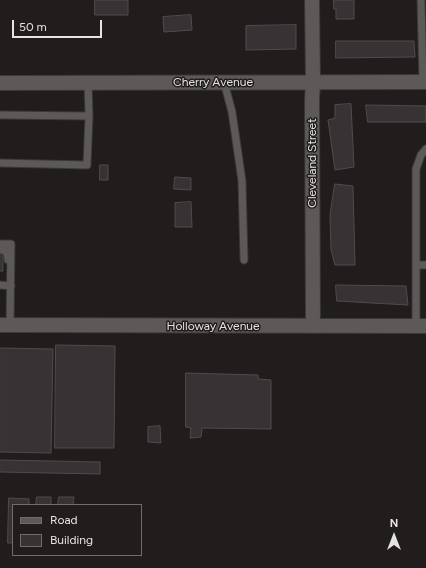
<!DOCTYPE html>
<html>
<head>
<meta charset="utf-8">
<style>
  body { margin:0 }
  #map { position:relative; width:426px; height:568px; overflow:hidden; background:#221d1d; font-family:Figtree,sans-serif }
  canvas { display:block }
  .legend { position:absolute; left:12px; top:504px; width:130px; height:52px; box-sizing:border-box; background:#221d1d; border:1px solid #706c6c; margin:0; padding:5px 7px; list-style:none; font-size:12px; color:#e6e3e3 }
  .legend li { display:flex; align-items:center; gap:8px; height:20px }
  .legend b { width:20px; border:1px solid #706c6c }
  .north { position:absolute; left:374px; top:516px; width:40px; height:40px; -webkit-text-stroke:3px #221d1d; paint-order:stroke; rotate:0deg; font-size:11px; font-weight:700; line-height:16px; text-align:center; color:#e6e3e3 }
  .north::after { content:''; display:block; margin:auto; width:14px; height:18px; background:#e6e3e3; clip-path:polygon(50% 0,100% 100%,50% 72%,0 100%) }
  .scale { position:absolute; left:12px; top:20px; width:90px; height:18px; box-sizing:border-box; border:2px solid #e6e3e3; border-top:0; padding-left:5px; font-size:12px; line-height:14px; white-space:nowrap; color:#e6e3e3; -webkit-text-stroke:3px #221d1d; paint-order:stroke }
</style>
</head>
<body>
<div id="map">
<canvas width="426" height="568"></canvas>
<ul class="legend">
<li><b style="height:5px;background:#5e5959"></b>Road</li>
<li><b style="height:11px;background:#373234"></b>Building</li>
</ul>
<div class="north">N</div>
<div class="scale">50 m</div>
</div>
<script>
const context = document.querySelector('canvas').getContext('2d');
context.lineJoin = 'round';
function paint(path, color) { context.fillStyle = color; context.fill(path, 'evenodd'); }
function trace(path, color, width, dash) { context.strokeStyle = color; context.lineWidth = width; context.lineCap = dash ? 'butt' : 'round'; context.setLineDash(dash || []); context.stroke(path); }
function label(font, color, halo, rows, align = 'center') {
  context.font = font + ' Figtree,sans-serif'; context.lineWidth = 3; context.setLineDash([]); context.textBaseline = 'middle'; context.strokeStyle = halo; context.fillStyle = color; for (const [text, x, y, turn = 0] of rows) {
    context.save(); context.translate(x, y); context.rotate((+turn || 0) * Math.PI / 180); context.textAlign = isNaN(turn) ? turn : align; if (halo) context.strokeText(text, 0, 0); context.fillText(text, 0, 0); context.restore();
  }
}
const building = new Path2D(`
  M95 0H128V15H95Z
  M334 0H354V19H336V9H334Z
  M191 15 192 30 164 32 163 17Z
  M296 25V49L246 50V26Z
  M336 41H414L415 57 336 58Z
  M351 104 354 167 335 170 328 120 335 118V105Z
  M366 105 426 106V122H368Z
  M100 165H108V180H100Z
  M175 177 191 178V190L174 189Z
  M335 184 353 186 355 265H335L331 250 330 215Z
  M191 202 192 227H175V203Z
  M0 253H3V271H0Z
  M336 285 406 286 408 305 337 301Z
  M56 345 115 346 114 448H55Z
  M0 348 53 349 51 453 0 452Z
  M186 373 258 375V379L271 380V429L202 428 201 437 190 438 191 428 186 427Z
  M160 426 161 443 148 442V427Z
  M0 460 100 462V474L0 472Z
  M37 497H51V505H36Z
  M59 497H74L73 505H58Z
  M9 498 29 499V505H13V543H8Z`);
paint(building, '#373234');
trace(building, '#504b4d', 1);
const lane = new Path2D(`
  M421 0 423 82
  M224 82 232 112 242 181 244 260
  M0 115 89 116 88 83
  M0 163 87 165 89 116
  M0 244H11L10 325
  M0 250H4L7 253 8 260
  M416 265H426
  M0 285 11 286
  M416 326V169L421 155 426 149`);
const street = new Path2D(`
  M312 0 313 82 312 100 313 326
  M0 83 426 82
  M0 325 426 326`);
trace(lane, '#3b3838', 9);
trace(street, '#3b3838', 16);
trace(lane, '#5e5959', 7);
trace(street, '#5e5959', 14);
label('12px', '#e6e3e3', '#221d1d', [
  ["Cherry Avenue",213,82],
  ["Cleveland Street",312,163,-90],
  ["Holloway Avenue",213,326]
]);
</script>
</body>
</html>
